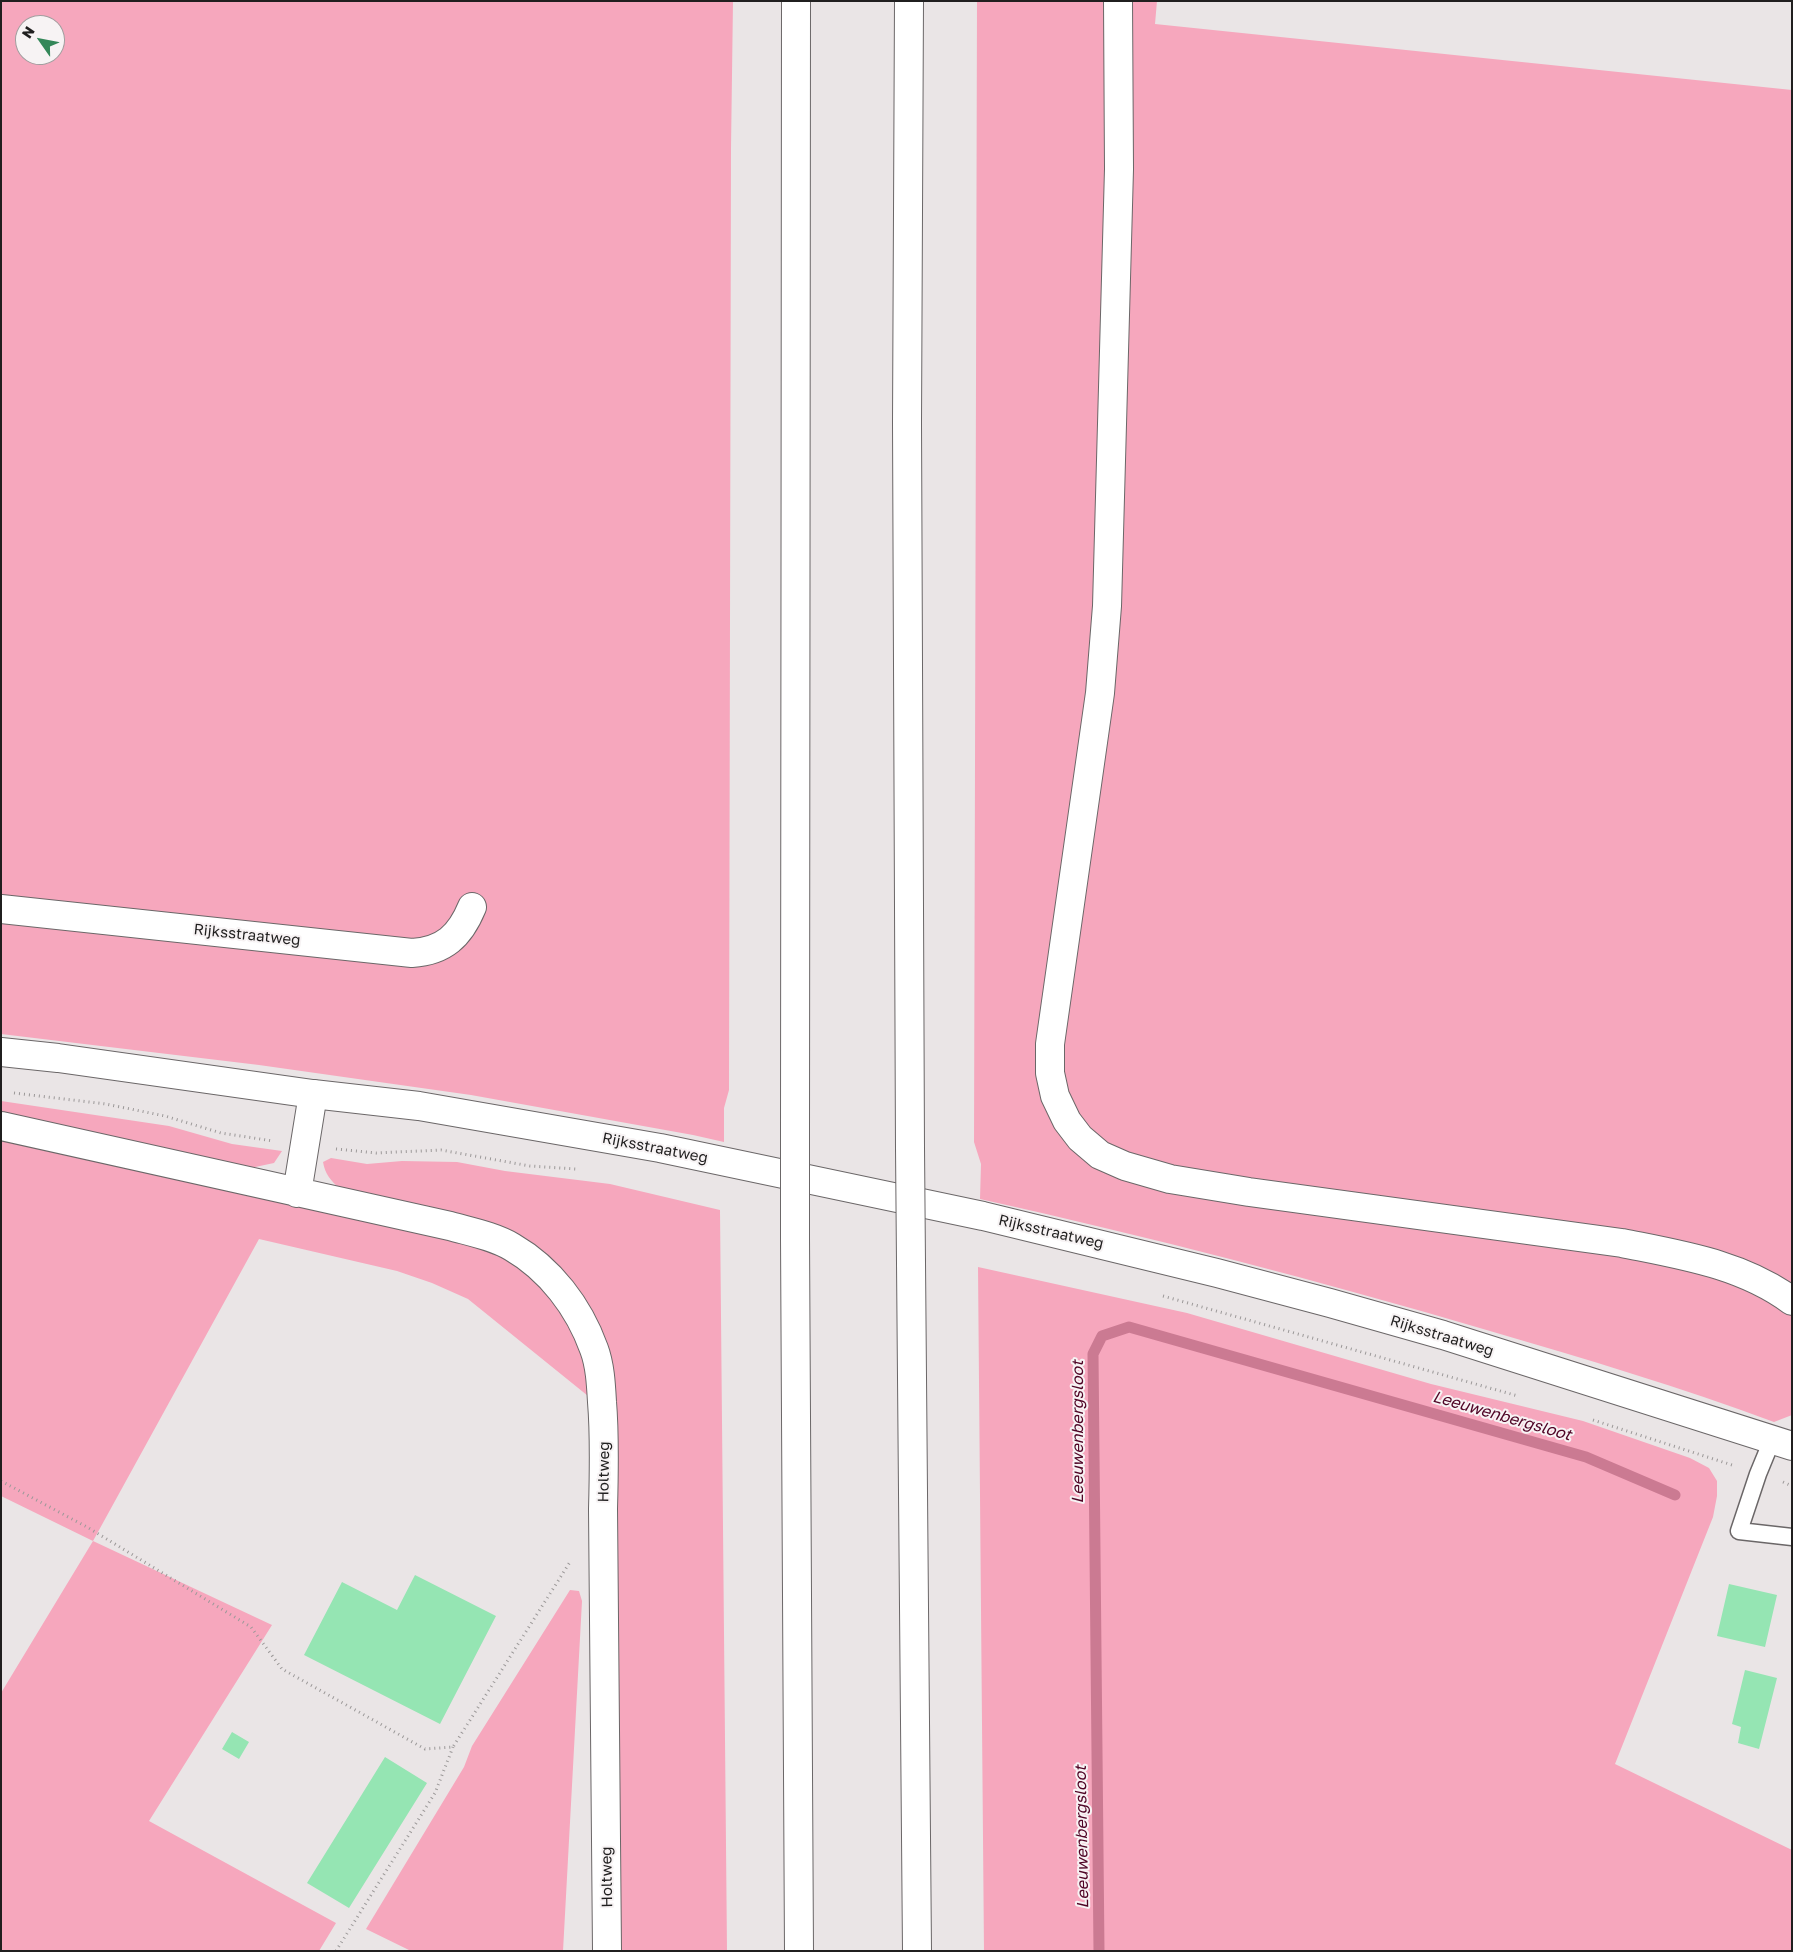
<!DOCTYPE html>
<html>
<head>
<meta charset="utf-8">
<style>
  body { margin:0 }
  #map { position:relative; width:1793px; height:1952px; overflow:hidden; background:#eae5e6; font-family:"Golos Text",sans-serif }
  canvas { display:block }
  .frame { position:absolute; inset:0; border:2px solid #201f1f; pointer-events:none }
  .north { position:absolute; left:15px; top:15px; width:50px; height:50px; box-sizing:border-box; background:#f7f3f4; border:1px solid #a19e9f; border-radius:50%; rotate:303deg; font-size:14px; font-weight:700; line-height:20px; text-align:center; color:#201f1f }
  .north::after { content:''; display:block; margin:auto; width:18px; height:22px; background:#348759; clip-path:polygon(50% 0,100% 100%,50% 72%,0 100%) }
</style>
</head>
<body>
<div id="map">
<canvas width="1793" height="1952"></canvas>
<div class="frame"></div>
<div class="north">N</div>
</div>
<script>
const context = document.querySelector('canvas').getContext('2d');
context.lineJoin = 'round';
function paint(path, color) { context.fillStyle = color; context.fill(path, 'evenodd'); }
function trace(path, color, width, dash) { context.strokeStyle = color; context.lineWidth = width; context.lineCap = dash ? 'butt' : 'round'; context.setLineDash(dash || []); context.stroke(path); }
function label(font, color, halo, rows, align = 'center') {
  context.font = font + ' "Golos Text",sans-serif'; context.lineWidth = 4; context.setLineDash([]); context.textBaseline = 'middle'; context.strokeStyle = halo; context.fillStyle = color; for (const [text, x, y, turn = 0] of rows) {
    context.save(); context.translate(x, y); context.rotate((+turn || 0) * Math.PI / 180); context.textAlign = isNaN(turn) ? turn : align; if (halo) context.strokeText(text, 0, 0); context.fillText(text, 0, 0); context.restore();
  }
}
paint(new Path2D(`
  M1 1H733L731 148 729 1090 724 1108V1142L693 1135 471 1095 259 1065 1 1034V919L409 962 447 928 423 942 1 900ZM25 25H55V55H25Z
  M977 1H1107L1110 48 1101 465 1088 696 1040 1048 1082 1156 1661 1261C1711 1275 1751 1283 1792 1316V1415L1774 1422C1681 1387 1585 1359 1490 1331 1321 1281 1151 1237 980 1199L981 1164 974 1142Z
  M1131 1H1157L1155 24 1792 90V1291L1779 1282 1239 1182 1114 1151 1081 1120 1065 1089 1061 1061 1070 980Z
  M1 1101 169 1126 232 1144 282 1151 274 1163 241 1170 1 1116Z
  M1 1136 449 1237 492 1252 520 1268 543 1286 562 1309 589 1369 593 1400 468 1299 432 1283 397 1271 259 1239 93 1541 272 1625 149 1821 336 1923 319 1951H1V1693L93 1541 1 1496Z
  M331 1158 367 1164 402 1161 457 1162 505 1171 610 1184 720 1210 727 1951H617L613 1402 564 1280 340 1189C331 1181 325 1174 323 1162Z
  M978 1267 1187 1313 1431 1384 1583 1421 1690 1458 1709 1468 1717 1481V1496L1713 1517 1615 1764 1792 1850V1951H984Z
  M570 1590 579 1591 582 1601 563 1951H411L366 1929 464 1767 472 1746Z`), '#f6a7bd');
trace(new Path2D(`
  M1099 1951 1093 1354 1102 1336 1129 1327 1586 1457 1675 1495`), '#cb7a92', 11);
paint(new Path2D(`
  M415 1575 496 1616 440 1724 304 1655 342 1582 397 1610Z
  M1729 1584 1777 1595 1765 1647 1717 1636Z
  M1745 1670 1777 1678 1759 1749 1738 1743 1741 1727 1732 1724Z
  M232 1732 249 1742 239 1759 222 1749Z
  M385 1757 427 1783 349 1908 307 1883Z`), '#95e5b3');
const lane = new Path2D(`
  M1772 1440 1758 1474 1739 1531 1792 1537`);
const street = new Path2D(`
  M1118 1 1119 169 1107 606 1100 693 1050 1044V1073L1055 1096 1067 1121 1080 1138 1100 1155 1125 1166 1170 1179 1249 1192 1622 1243C1681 1255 1742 1264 1792 1301
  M1 909 412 953C444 951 460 936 472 907
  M1 1126 450 1226C471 1232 493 1236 512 1247 550 1269 579 1307 594 1349 600 1365 601 1384 602 1402 605 1437 604 1473 603 1509L607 1951
  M297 1193 313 1094`);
const secondary = new Path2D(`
  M1 1052 58 1058 313 1094 419 1106 660 1148 983 1216 1217 1273 1330 1303 1443 1335 1792 1446`);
const highway = new Path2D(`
  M909 1 907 422 910 1148
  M795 1123 796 1
  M795 1238 799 1951
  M911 1263 917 1951`);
trace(lane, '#6b6768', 19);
trace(street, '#6b6768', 30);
trace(secondary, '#6b6768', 30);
trace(highway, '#6b6768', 30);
trace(new Path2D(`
  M14 1093 106 1104 165 1116 221 1133 273 1141
  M336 1149 376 1153 441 1150 530 1166 576 1169
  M1163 1296 1518 1396
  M1593 1420 1732 1465
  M1 1481 87 1527 251 1627 282 1669 425 1749 453 1747 570 1562
  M1783 1482 1792 1486
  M336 1951 435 1793 453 1747`), '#9b9898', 3, [1, 4]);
trace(lane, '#fff', 16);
trace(street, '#fff', 28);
trace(secondary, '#fff', 28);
trace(highway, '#fff', 28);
const highwayBridge = new Path2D(`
  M795 1123V1238
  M910 1148 911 1263`);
trace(highwayBridge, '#6b6768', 30, []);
trace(highwayBridge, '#fff', 28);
label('15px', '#201f1f', '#f7f3f4', [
  ["Rijksstraatweg",247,935,6],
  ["Rijksstraatweg",655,1148,11],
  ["Rijksstraatweg",1051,1232,13],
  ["Rijksstraatweg",1442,1336,17],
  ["Holtweg",604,1472,-89],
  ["Holtweg",607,1877,-91]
]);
label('italic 16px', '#500526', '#f7f3f4', [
  ["Leeuwenbergsloot",1502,1416,16],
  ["Leeuwenbergsloot",1078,1432,-90],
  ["Leeuwenbergsloot",1082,1837,-91]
]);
</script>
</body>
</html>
